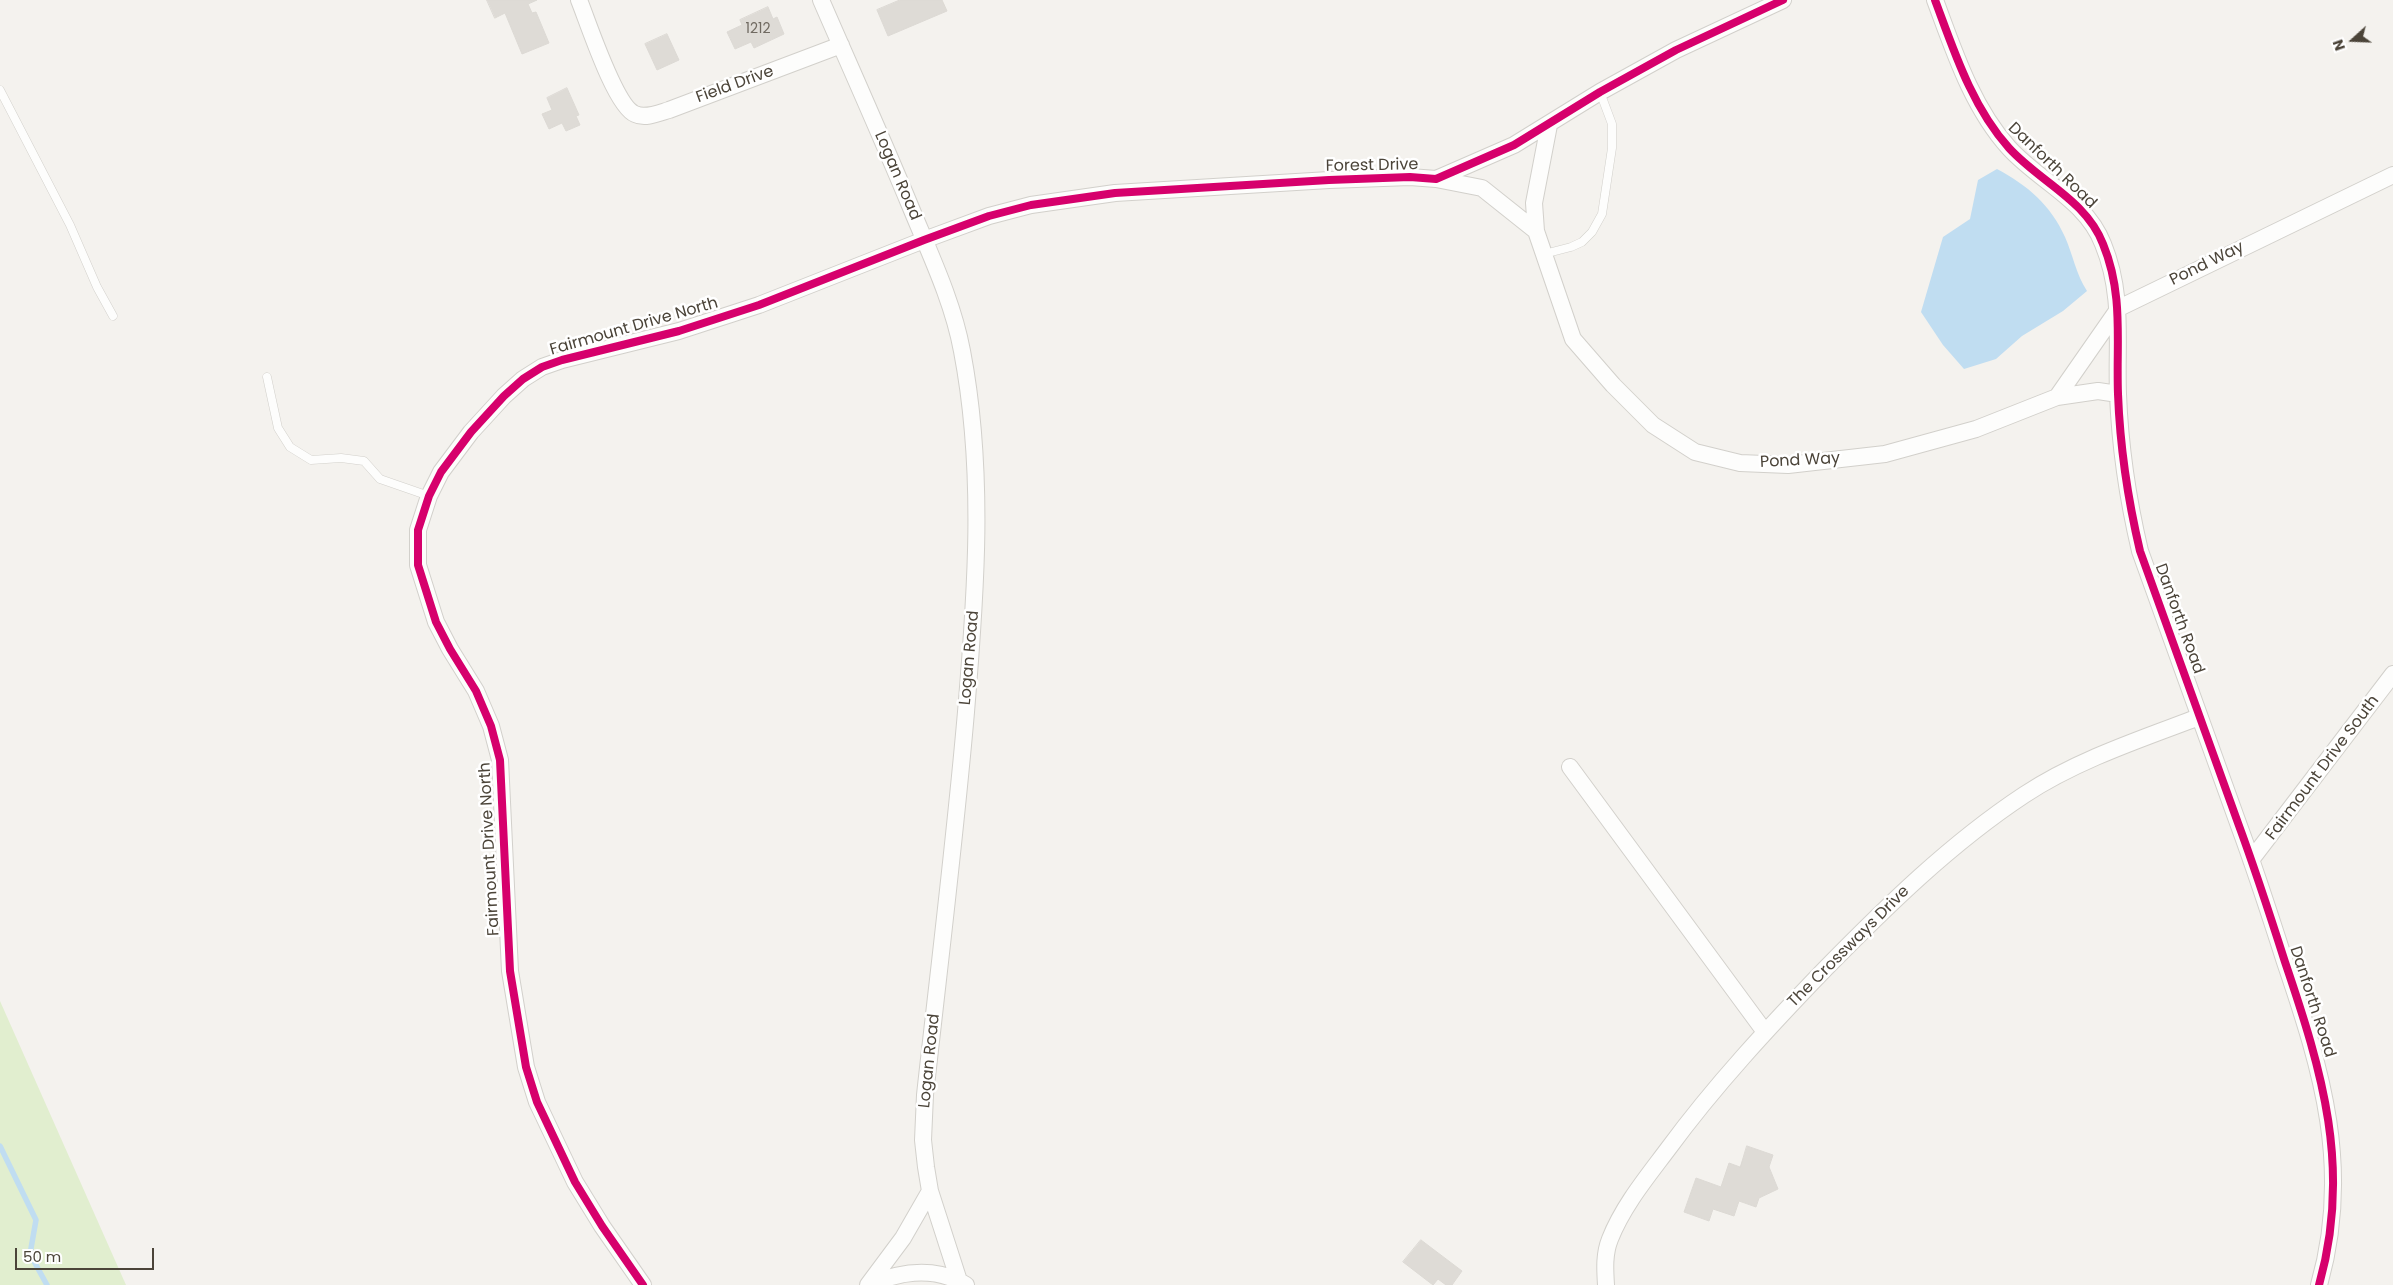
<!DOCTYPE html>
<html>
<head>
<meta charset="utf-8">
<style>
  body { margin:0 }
  #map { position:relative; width:2393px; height:1285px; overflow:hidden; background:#f4f2ee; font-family:Poppins,sans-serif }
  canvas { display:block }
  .north { position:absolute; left:2328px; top:15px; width:50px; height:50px; -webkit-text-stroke:4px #fff; paint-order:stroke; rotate:250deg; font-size:14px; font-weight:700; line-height:20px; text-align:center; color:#4b4439 }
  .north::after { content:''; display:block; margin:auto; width:18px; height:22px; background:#4b4439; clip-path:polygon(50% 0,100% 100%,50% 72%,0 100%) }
  .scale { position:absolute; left:15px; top:1248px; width:139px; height:22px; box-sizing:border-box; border:2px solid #4b4439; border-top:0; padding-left:6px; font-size:15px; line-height:18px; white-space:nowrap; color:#4b4439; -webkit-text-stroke:4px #fff; paint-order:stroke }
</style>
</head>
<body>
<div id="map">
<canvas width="2393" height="1285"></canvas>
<div class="north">N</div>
<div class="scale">50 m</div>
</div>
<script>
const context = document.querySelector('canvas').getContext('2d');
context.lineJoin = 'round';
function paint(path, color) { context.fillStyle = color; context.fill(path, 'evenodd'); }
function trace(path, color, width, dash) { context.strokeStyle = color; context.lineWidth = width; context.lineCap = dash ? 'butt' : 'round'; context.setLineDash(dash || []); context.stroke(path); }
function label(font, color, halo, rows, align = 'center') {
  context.font = font + ' Poppins,sans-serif'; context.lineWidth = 5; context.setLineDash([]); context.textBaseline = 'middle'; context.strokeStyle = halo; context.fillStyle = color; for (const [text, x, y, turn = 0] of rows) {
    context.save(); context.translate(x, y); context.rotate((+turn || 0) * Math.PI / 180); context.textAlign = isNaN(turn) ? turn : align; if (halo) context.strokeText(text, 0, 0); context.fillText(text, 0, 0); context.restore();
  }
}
paint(new Path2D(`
  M0 1001 126 1285H0Z`), '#e1eecf');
paint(new Path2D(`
  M1997 169C2027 185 2051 205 2065 237 2073 255 2076 274 2087 291L2063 311 2022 336 1996 359 1964 369 1943 345 1921 312 1943 237 1970 219 1978 180Z`), '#c0ddf1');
trace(new Path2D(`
  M0 1146 36 1220 30 1254 47 1285`), '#c0ddf1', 5.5);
const building = new Path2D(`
  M487 0H537L528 4 532 13 536 12 549 43 522 54 505 13 495 18Z
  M900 0H942L947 11 888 36 877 10Z
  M768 7 773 19 777 17 784 34 754 48 751 42 735 49 727 32 742 25 740 20Z
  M667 34 679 60 657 70 645 44Z
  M567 88 579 115 576 116 580 125 566 131 562 123 549 129 542 114 552 110 547 98Z
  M1747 1146 1773 1155 1769 1167 1778 1189 1759 1198 1756 1207 1739 1201 1734 1216 1713 1209 1709 1221 1684 1212 1696 1178 1721 1187 1729 1163 1740 1167Z
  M1421 1240 1462 1271 1452 1285H1446L1438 1279 1433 1285 1403 1262Z`);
paint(building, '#dedbd6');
trace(building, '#dcd9d4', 1);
const service = new Path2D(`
  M0 90 70 225 97 287 113 316
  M1544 254 1571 247 1582 242 1592 232 1602 214 1612 148V124L1600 92
  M267 377 278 428 290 447 311 460 341 458 364 461 380 479 429 496`);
const minor = new Path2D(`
  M579 0C588 22 615 106 635 114 645 119 659 113 669 110L841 45
  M821 0C851 69 882 138 911 208 930 254 953 302 962 351 985 471 976 592 966 712 955 840 939 967 925 1095L923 1140 926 1167 930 1191 959 1281 966 1285
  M1935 0C1954 51 1972 107 2009 148 2040 182 2086 200 2103 244 2124 295 2116 342 2118 394 2120 447 2128 500 2140 551 2173 642 2205 733 2238 823 2255 869 2270 915 2285 962 2322 1071 2352 1169 2319 1285
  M1549 125 1534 203 1536 231 1573 339 1613 385 1653 425 1695 452 1740 463 1788 465 1885 454 1976 429 2057 397 2119 308 2393 175
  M1436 179 1482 188 1536 231
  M2057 397 2098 391 2118 394
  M1570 767 1765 1032
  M2251 860 2393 674
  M643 1285 602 1226 575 1182 537 1102 526 1067 510 971 500 760 491 726 476 691 450 649 436 622 418 565V530L429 496 441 472 471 432 504 396 523 379 542 367 562 360 679 331 759 305 924 240 989 216 1031 205 1115 193 1329 180 1410 177 1436 179 1514 145 1600 92 1676 50 1783 0
  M868 1285 903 1238 930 1191
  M869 1285C899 1272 929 1267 959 1281
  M1606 1285C1605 1269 1604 1254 1610 1239 1623 1206 1647 1177 1668 1149 1715 1085 1770 1026 1825 969 1887 906 1950 844 2024 795 2077 760 2141 739 2199 717`);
trace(service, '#d2d0cb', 9);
trace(minor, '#d2d0cb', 18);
trace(service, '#fdfdfc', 8);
trace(minor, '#fdfdfc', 16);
trace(new Path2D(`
  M1935 0C1954 51 1972 107 2009 148 2040 182 2086 200 2103 244 2124 295 2116 342 2118 394 2120 447 2128 500 2140 551 2173 642 2205 733 2238 823 2255 869 2270 915 2285 962 2322 1071 2352 1169 2319 1285
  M643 1285 602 1226 575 1182 537 1102 526 1067 510 971 500 760 491 726 476 691 450 649 436 622 418 565V530L429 496 441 472 471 432 504 396 523 379 542 367 562 360 679 331 759 305 924 240 989 216 1031 205 1115 193 1329 180 1410 177 1436 179 1514 145 1600 92 1676 50 1783 0`), '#d6006c', 8);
label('14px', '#706a61', null, [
  ["1212",758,29]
]);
label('16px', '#4b4439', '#fff', [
  ["Field Drive",735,85,-20],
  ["Forest Drive",1372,166,-1],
  ["Danforth Road",2052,166,44],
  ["Logan Road",897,176,67],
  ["Pond Way",2207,264,-26],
  ["Fairmount Drive North",634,327,-16],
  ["Pond Way",1800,461,-3],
  ["Danforth Road",2179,619,70],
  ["Logan Road",970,658,-85],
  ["Fairmount Drive South",2323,768,-53],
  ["Fairmount Drive North",490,849,-93],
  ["The Crossways Drive",1849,947,-45],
  ["Danforth Road",2312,1002,72],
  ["Logan Road",930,1061,-84]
]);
</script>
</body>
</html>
